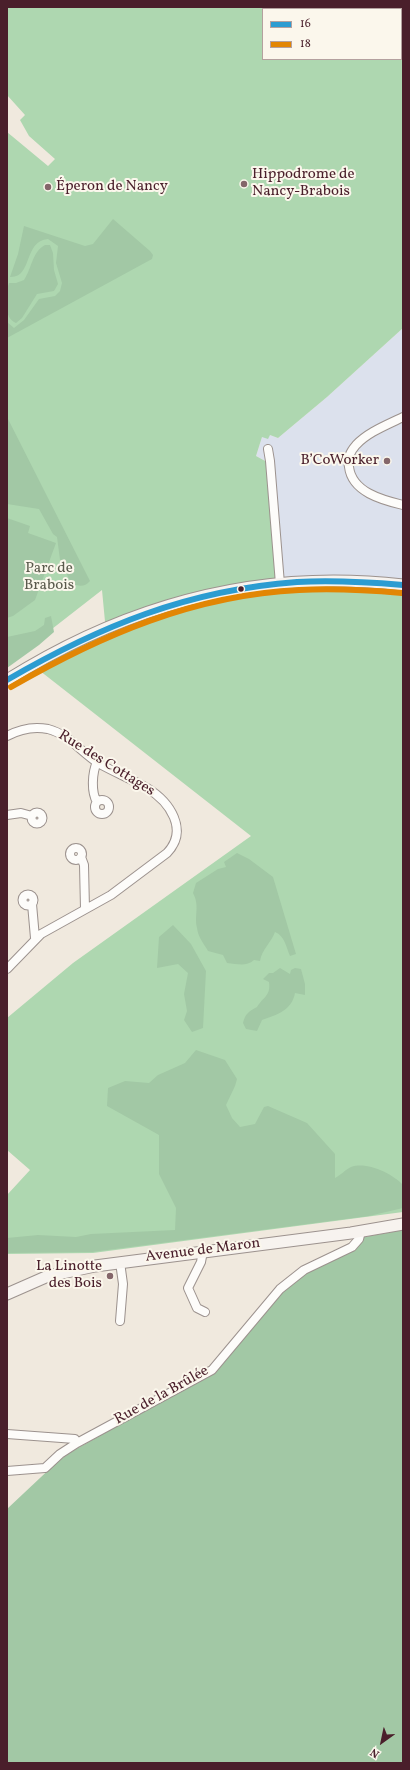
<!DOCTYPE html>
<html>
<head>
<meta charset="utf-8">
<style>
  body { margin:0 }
  #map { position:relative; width:410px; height:1770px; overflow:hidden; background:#f0e9de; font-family:Vollkorn,serif }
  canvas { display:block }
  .frame { position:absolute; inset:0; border:8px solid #4a1f2b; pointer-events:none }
  .legend { position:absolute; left:262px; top:8px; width:140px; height:52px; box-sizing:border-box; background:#fbf7ec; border:1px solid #b4a19f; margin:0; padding:5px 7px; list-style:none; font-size:12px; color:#4a1f2b }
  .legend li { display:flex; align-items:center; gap:8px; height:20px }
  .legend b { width:20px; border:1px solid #b4a19f }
  .north { position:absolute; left:362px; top:1722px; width:40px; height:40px; -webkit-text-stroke:3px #fbf7ec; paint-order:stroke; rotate:213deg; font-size:11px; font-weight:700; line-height:16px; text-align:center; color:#4a1f2b }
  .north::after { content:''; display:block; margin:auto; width:14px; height:18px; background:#4a1f2b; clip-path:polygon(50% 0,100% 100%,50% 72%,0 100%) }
</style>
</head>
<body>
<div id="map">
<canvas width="410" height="1770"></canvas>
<div class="frame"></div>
<ul class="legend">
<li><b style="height:5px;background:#2c9cd1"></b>16</li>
<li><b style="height:5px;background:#e28604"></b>18</li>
</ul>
<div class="north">N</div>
</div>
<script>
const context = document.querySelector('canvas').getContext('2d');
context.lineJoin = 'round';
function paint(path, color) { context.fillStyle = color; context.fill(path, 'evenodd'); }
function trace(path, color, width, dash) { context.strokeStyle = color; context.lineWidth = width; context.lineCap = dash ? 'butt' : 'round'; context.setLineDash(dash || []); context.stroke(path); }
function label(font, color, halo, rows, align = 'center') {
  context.font = font + ' Vollkorn,serif'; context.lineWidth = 4; context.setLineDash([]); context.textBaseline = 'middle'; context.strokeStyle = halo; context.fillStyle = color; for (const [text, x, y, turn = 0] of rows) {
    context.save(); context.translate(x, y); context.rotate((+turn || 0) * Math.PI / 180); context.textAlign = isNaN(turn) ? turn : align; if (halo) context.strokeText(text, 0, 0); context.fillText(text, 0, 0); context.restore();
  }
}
paint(new Path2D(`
  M403 328V590L372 587 313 586 302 589 277 591 267 462 256 456 262 437 270 435 278 438 327 397Z`), '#dce1ed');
paint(new Path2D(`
  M7 7H403V328L327 397 278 438 270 435 268 439 262 437 256 456 267 462 277 591 302 589 313 586 372 587 403 590V1212L93 1253 7 1254V1195L30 1170 7 1150V1018L73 963 251 836 35 667 106 632 102 590 7 664V132L48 166 55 159 29 136 20 120 25 115 7 95ZM263 9H401V59H263Z`), '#aed7b0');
paint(new Path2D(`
  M113 219 150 251 153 255 152 259 7 338V322L14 328 24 320 39 299 55 296 60 291 62 283 56 263 58 246 48 239C23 241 33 278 10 277L18 254 24 226 85 246 93 244Z
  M45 245H50L53 253 54 270 58 284 54 291 37 294 22 318 16 323C3 318 5 294 9 283H16L24 280C32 268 32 252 45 245Z
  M7 417 90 581C84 588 78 586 71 583L60 560 57 537 53 534 39 509 7 504Z
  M7 518 30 526 28 533 56 543 35 600 13 616 7 618Z
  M51 616 54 632 39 645 7 668V637L35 631 44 625 45 618Z
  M237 853 249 859 273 877 296 954 290 956C286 947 285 936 275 932 271 943 262 949 260 961L254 960C246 967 238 964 227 963L223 955 208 951C204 944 198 937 197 928 194 915 200 906 193 893L196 883 218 869 226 867 224 862Z
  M173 925 191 944 206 971 203 1028 192 1032 184 1020 187 1011 184 994 188 973 178 964 157 968 159 937Z
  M280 968 290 974 291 970 295 968 301 969 305 984V995L295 993C292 1010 277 1015 262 1020L257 1031 246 1029 243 1023C245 1014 249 1011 257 1007 263 997 271 996 269 982L263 979 269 973H273Z
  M196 1050 225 1060 237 1079 235 1086 226 1105 232 1118 240 1127 255 1124 264 1107 268 1106 307 1123 335 1154V1178C341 1175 346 1169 351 1167 367 1161 393 1174 403 1185V1208L369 1216 92 1252 8 1253 7 1238 38 1235 76 1237 91 1234 175 1230 176 1208 159 1174V1135L107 1106 108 1088 125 1081 149 1083 158 1075 185 1063Z
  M403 1230V1763H7V1509L57 1462 71 1452 213 1372 281 1291 299 1276 356 1246 364 1237Z`), '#a2c8a5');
const street = new Path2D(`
  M403 417C387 425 368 432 356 445 350 452 347 458 349 467 352 492 382 500 403 505
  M268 449 270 461 280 584
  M7 736C20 729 33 726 48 729 68 734 81 752 98 763 114 772 131 779 147 788 170 802 189 830 167 853L111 895 41 934 7 969
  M97 762C92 773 91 792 97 802
  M95 807a7 7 0 1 1 14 0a7 7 0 1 1-14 0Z
  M31.5 818a5.5 5.5 0 1 1 11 0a5.5 5.5 0 1 1-11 0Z
  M7 815 21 813 32 816
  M70 854a6 6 0 1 1 12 0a6 6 0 1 1-12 0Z
  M81 857 84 865 85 909
  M22.5 900a5.5 5.5 0 1 1 11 0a5.5 5.5 0 1 1-11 0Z
  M32 904 35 938
  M203 1251 201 1262 188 1288 197 1308 205 1312
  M120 1321 123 1284 120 1262
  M7 1434 75 1439 77 1443
  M7 1471 45 1468 60 1454 77 1443 212 1370 280 1289 304 1270 352 1247 359 1239 361 1231`);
const secondary = new Path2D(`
  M7 680C128 604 259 568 403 585
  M7 1294 48 1276 95 1266 351 1233 403 1224`);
trace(street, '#9c928e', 10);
trace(secondary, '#9c928e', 13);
trace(street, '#fdfcfa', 8);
trace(secondary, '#f7f3ef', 11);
trace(new Path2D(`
  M7 680C100 626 188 590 297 582 332 580 368 582 403 585`), '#2c9cd1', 6);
trace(new Path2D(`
  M11 687C101 635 194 595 299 590 334 588 368 590 402 593`), '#e28604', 6);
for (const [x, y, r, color] of [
  [244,184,4,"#84666a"],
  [48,187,4,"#84666a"],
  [387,461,4,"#84666a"],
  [241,589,3.5,"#4a1f2b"],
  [110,1276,4,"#84666a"]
]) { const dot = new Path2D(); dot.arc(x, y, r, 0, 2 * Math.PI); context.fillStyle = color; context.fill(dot); trace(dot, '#fbf7ec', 1.5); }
label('15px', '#4a1f2b', '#fbf7ec', [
  ["Hippodrome de",252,175],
  ["Nancy-Brabois",252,192],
  ["Éperon de Nancy",56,187],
  ["B’CoWorker",379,461,"right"],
  ["La Linotte",102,1267,"right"],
  ["des Bois",102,1284,"right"]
], 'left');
label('15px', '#5a5a4c', '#fbf7ec', [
  ["Parc de",49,569],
  ["Brabois",49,586]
]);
label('15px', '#4a1f2b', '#fbf7ec', [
  ["Rue des Cottages",106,764,32],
  ["Avenue de Maron",203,1251,-7],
  ["Rue de la Brûlée",162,1396,-29]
]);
</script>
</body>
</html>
